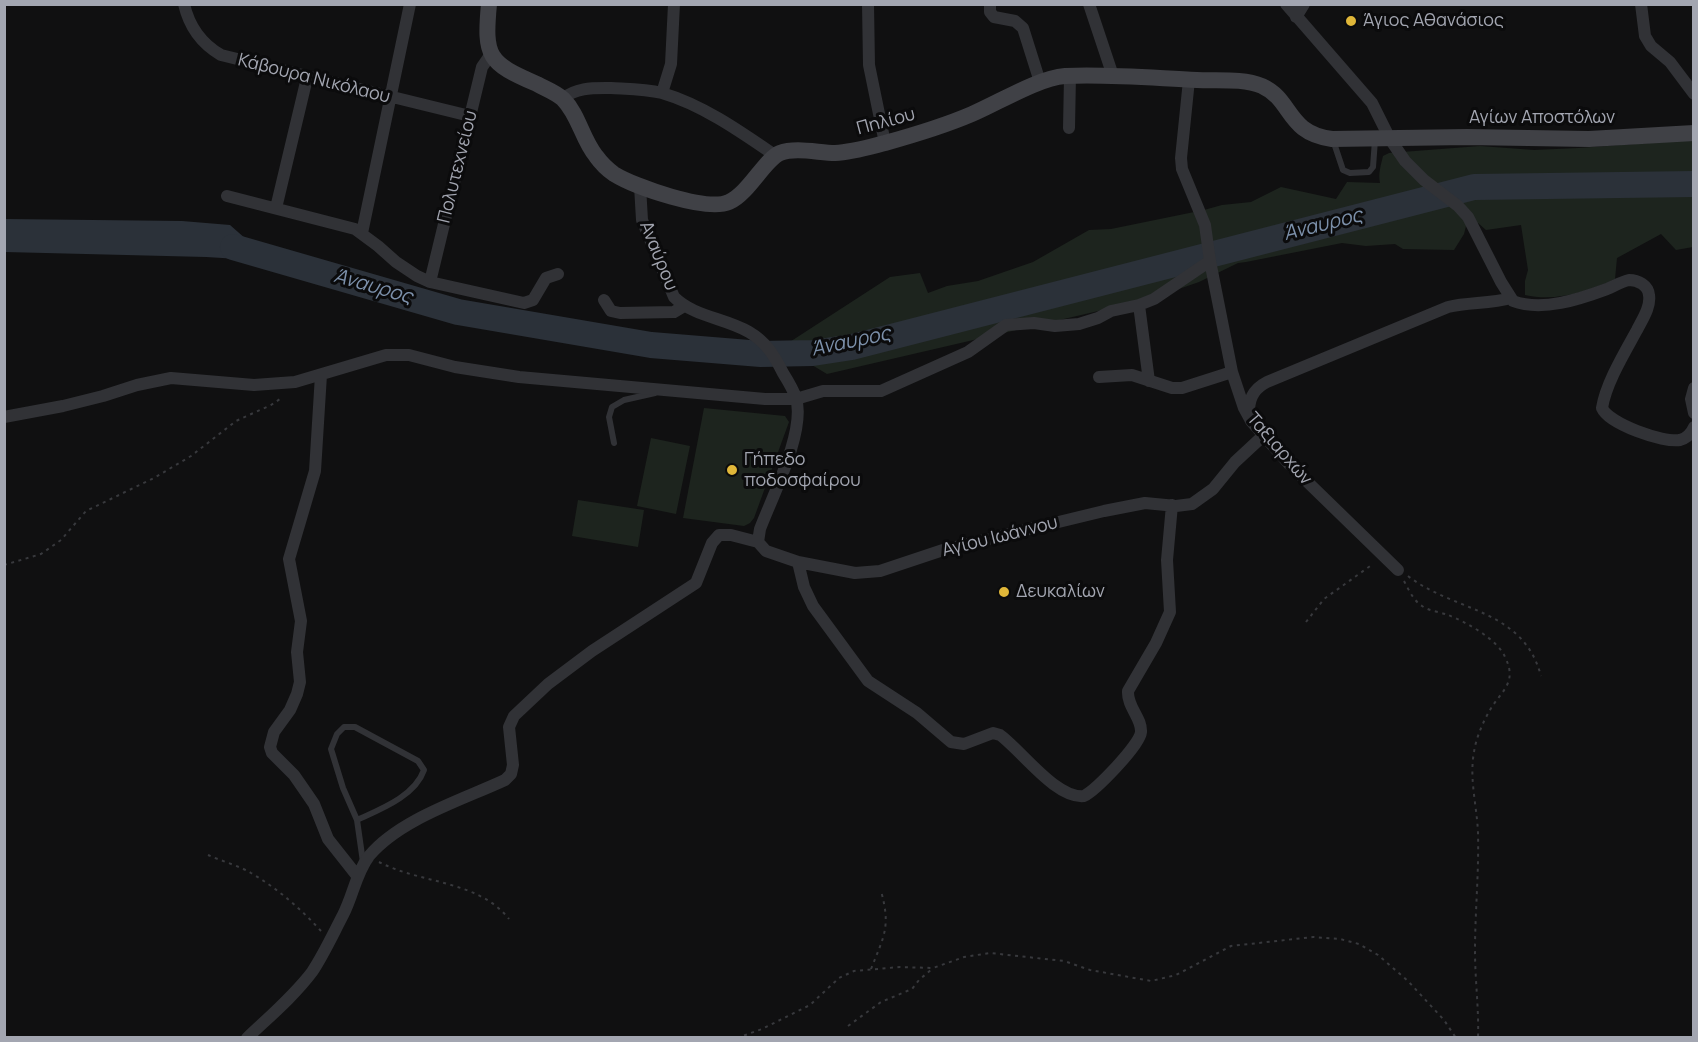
<!DOCTYPE html>
<html>
<head>
<meta charset="utf-8">
<style>
  body { margin:0 }
  #map { position:relative; width:1698px; height:1042px; overflow:hidden; background:#101011; font-family:Manrope,sans-serif }
  canvas { display:block }
  .frame { position:absolute; inset:0; border:6px solid #a3a6b1; pointer-events:none }
</style>
</head>
<body>
<div id="map">
<canvas width="1698" height="1042"></canvas>
<div class="frame"></div>
</div>
<script>
const context = document.querySelector('canvas').getContext('2d');
context.lineJoin = 'round';
function paint(path, color) { context.fillStyle = color; context.fill(path, 'evenodd'); }
function trace(path, color, width, dash) { context.strokeStyle = color; context.lineWidth = width; context.lineCap = dash ? 'butt' : 'round'; context.setLineDash(dash || []); context.stroke(path); }
function label(font, color, halo, rows, align = 'center') {
  context.font = font + ' Manrope,sans-serif'; context.lineWidth = 6; context.setLineDash([]); context.textBaseline = 'middle'; context.strokeStyle = halo; context.fillStyle = color; for (const [text, x, y, turn = 0] of rows) {
    context.save(); context.translate(x, y); context.rotate((+turn || 0) * Math.PI / 180); context.textAlign = isNaN(turn) ? turn : align; if (halo) context.strokeText(text, 0, 0); context.fillText(text, 0, 0); context.restore();
  }
}
paint(new Path2D(`
  M1693 140V247L1676 250 1661 234 1617 258 1615 279C1587 292 1555 302 1525 295V281L1528 270 1521 225 1486 230 1478 223 1466 226 1464 234 1454 250 1403 249 1395 244 1366 246 1342 243 1246 262 1238 263 1199 282 1150 299 827 374 782 347 890 277 920 273 928 293 947 286 978 281 1033 262 1089 230 1111 229 1204 210 1222 205 1251 202 1281 187 1336 199 1347 182 1380 183C1378 173 1381 165 1383 156L1389 153 1480 146 1534 150 1578 148Z
  M704 408 785 416 789 422 754 518 750 523 744 526 683 518Z
  M651 438 690 446 676 514 637 506Z
  M578 500 644 510 638 547 572 536Z`), '#1d241e');
paint(new Path2D(`
  M5 219 182 221 230 225 271 261 206 257 5 252Z`), '#2b3139');
trace(new Path2D(`
  M233 247 458 312 651 345 761 354 813 353 852 347 1474 187 1694 184`), '#2b3139', 26);
trace(new Path2D(`
  M4 565 41 554 61 540 86 511 154 478 191 456 236 421 271 405 283 397
  M1408 576C1454 612 1523 608 1541 676
  M1404 581C1409 590 1413 600 1422 606 1429 611 1440 612 1448 615 1466 622 1497 639 1505 657 1518 683 1501 691 1490 710 1483 722 1476 738 1474 752 1469 779 1477 806 1478 833 1479 873 1475 912 1475 951 1475 980 1479 1009 1478 1038
  M1306 622 1324 599 1373 564
  M208 855C221 861 240 866 251 873 278 889 300 908 321 931
  M379 862C421 884 478 880 509 919
  M871 969C884 936 891 927 881 891
  M848 1026 881 1002 912 989 919 980 932 969
  M737 1038 762 1029 810 1005 839 978 854 971 900 967 933 968 964 957 990 953 1064 961 1090 970 1151 981 1176 975 1231 946 1313 937 1340 939 1359 944 1378 955 1408 981 1444 1020 1456 1038`), '#38393d', 2, [3, 4.5]);
trace(new Path2D(`
  M1333 140 1343 170 1350 173 1369 172 1373 167 1375 140
  M614 443 609 417 612 407 624 400 655 393
  M357 820C381 809 415 796 424 770L418 761 355 727H344L337 734 331 749 343 788 357 820 363 862`), '#313236', 6);
trace(new Path2D(`
  M184 4C189 26 202 44 221 55L470 116
  M868 4 869 65 885 143
  M990 4V12L994 17 1015 21 1023 28 1040 82
  M1089 4 1113 76
  M1286 4 1372 103 1390 139 1405 161 1424 180 1458 206 1468 217 1501 282 1513 301C1542 312 1580 299 1607 289 1614 286 1621 282 1629 280 1638 280 1648 285 1649 295 1651 307 1642 320 1637 330 1625 352 1606 383 1602 408 1609 424 1663 443 1680 440 1687 438 1691 434 1694 427
  M1641 4 1645 36 1651 46 1670 62 1694 94
  M1296 17 1304 4
  M662 93 671 64 674 4
  M562 99C577 87 593 88 611 88 628 89 645 89 662 93 703 105 741 132 776 156
  M1069 128 1070 76
  M640 186 642 220 674 297C694 317 725 318 749 332 766 342 774 355 783 373 788 381 793 389 796 398 806 431 772 497 760 529L758 542
  M227 196 355 229 378 246 396 262 417 276 430 282 524 303 533 300 546 278 558 274
  M276 208 307 78
  M362 233 410 4
  M1210 261 1232 372 1244 408 1251 421 1289 464 1398 570
  M430 282 482 67 491 54
  M604 300 611 311 620 313 674 312 684 306
  M1139 305 1149 381
  M321 375 315 471 289 559 301 621 297 652 300 682 297 694 290 710 274 732 270 747 272 753 294 775 303 788 314 804 328 839 358 877
  M1099 377 1132 375 1172 388H1182L1232 372
  M1694 388 1691 399 1694 413
  M4 417 63 406 103 396 137 385 171 378 254 385 295 382 386 355H409L455 367 519 377 765 399H796L823 391H881L968 352 1006 325 1034 323 1055 326 1079 324 1098 318 1111 311 1139 305 1154 299 1210 261 1205 225 1182 169 1181 158 1189 80
  M1250 417C1247 401 1253 389 1267 382L1448 307C1469 302 1490 304 1511 298
  M798 562 804 587 813 606 868 681 917 713 951 742 964 744 993 733 1000 735C1022 751 1056 799 1084 796 1096 790 1140 745 1141 732 1142 718 1127 707 1128 691L1156 643 1170 612 1167 560 1172 505
  M247 1038C269 1017 294 996 312 972 324 954 333 934 343 915 353 896 356 873 369 856 400 819 462 800 505 780L511 774 513 765 509 727 514 716 548 684 592 651 696 583 712 543 719 535H731L758 542 766 551 798 562 855 573 880 571 943 550 1104 511 1145 503 1176 506 1192 504 1213 489 1235 462 1263 436`), '#313236', 12);
trace(new Path2D(`
  M489 4C484 57 488 63 537 84 546 89 555 92 563 99 579 115 582 139 596 156 601 163 607 169 614 174 635 187 707 212 729 202 749 193 765 159 780 153 796 147 819 153 835 153 852 152 869 147 885 143 914 135 944 126 972 114 998 103 1038 78 1065 76 1109 74 1153 78 1197 80 1217 81 1243 78 1262 86 1293 100 1286 133 1332 139L1467 137 1589 139 1694 133`), '#404146', 16);
for (const [x, y, r, color] of [
  [1351,21,6,"#e0b739"],
  [732,470,6,"#e0b739"],
  [1004,592,6,"#e0b739"]
]) { const dot = new Path2D(); dot.arc(x, y, r, 0, 2 * Math.PI); context.fillStyle = color; context.fill(dot); trace(dot, '#0b0b0c', 2); }
label('18px', '#a3a6b1', '#0b0b0c', [
  ["Άγιος Αθανάσιος",1363,21],
  ["Γήπεδο",744,460],
  ["ποδοσφαίρου",744,481],
  ["Δευκαλίων",1016,592]
], 'left');
label('18px', '#a3a6b1', '#0b0b0c', [
  ["Κάβουρα Νικόλαου",314,79,14],
  ["Αγίων Αποστόλων",1542,118],
  ["Πηλίου",886,122,-15],
  ["Πολυτεχνείου",458,167,-76],
  ["Αναύρου",658,256,68],
  ["Ταξιαρχών",1279,449,49],
  ["Αγίου Ιωάννου",1000,537,-14]
]);
label('italic 20px', '#7c90aa', '#0b0b0c', [
  ["Άναυρος",1323,225,-14],
  ["Άναυρος",373,287,16],
  ["Άναυρος",851,342,-12]
]);
</script>
</body>
</html>
